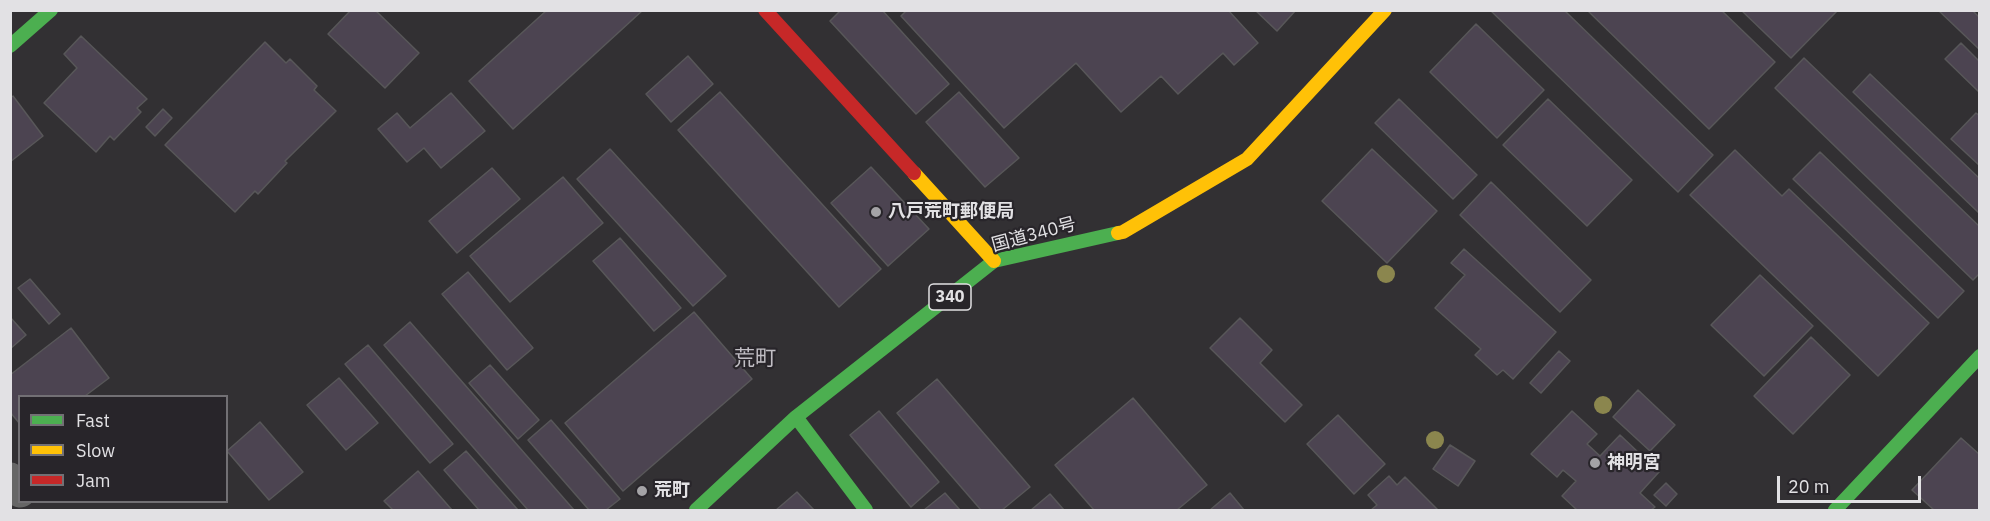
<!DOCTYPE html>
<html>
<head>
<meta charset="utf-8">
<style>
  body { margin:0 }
  #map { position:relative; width:1990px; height:521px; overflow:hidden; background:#323033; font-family:"IBM Plex Sans",sans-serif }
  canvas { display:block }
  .frame { position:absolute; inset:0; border:12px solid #e2e1e4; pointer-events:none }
  .legend { position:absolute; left:18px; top:395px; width:210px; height:108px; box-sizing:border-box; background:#28252a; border:2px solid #727074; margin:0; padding:8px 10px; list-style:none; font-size:18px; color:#e2e1e4 }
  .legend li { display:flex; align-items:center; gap:12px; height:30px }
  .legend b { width:30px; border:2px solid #727074 }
  .scale { position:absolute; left:1777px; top:476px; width:144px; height:27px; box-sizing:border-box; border:3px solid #e2e1e4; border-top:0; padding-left:8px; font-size:18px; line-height:21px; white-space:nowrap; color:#e2e1e4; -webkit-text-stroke:4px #28252a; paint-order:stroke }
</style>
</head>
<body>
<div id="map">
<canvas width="1990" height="521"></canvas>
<div class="frame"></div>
<ul class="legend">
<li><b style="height:8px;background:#4caf50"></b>Fast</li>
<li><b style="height:8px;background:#ffc107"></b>Slow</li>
<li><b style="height:8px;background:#c62828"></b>Jam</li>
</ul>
<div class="scale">20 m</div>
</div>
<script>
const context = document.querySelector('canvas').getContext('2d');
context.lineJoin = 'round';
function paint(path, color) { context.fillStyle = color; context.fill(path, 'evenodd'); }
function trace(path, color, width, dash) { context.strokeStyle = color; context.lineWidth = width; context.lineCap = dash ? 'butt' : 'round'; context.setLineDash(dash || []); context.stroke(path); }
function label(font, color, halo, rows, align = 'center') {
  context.font = font + ' "IBM Plex Sans","Noto Sans JP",sans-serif'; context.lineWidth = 4.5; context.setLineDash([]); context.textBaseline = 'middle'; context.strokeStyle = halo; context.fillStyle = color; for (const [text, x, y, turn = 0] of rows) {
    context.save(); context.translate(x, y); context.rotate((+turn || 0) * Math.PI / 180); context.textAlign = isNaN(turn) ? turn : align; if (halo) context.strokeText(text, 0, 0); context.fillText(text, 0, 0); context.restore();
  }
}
const building = new Path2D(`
  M351 10H375L419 53 385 88 328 34Z
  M547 10H643L513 129 469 81Z
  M841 10H882L949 84 916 114 830 21Z
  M907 10H1228L1258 43 1234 65 1223 53 1178 94 1161 76 1121 112 1076 63 1004 128 901 16Z
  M1255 10H1296L1277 31Z
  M1490 10H1564L1713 155 1678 192Z
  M1587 10H1721L1775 62 1709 129Z
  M1741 10H1838L1791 58Z
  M1938 10H1972L1980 18V50Z
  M1476 24 1544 90 1497 138 1430 72Z
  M81 36 147 99 137 108 141 112 114 140 110 136 96 152 44 103 77 68 64 54Z
  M265 42 286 63 290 59 317 86 314 90 336 111 285 161 287 163 258 194 255 191 235 212 165 145Z
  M1961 43 1980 62V93L1945 59Z
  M688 56 713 84 671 122 646 94Z
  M1804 58 1980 227V273L1973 280 1775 88Z
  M1870 74 1980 179V214L1853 92Z
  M720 92 881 269 839 307 678 130Z
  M959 92 1019 158 985 187 926 122Z
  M451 93 485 131 441 168 424 148 407 162 378 129 397 113 410 128Z
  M13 96 43 136 10 162V98Z
  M1399 99 1477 175 1453 199 1375 123Z
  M1548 99 1632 180 1587 226 1503 145Z
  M163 109 172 118 155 136 146 127Z
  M1976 113 1980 116V166L1951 139Z
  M610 149 726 276 693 306 577 179Z
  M1372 149 1437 211 1387 263 1322 201Z
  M1735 150 1782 196 1789 189 1929 323 1878 376 1690 195Z
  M1820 152 1964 291 1938 318 1793 179Z
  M871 167 929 229 888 266 831 203Z
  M492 168 520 199 457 253 429 221Z
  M563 177 603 223 510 302 470 256Z
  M1491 182 1591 280 1560 312 1460 215Z
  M620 238 681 308 654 331 593 261Z
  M1464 249 1556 332 1513 379 1503 370 1497 375 1475 355 1481 349 1435 308 1465 275 1451 263Z
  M468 272 533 348 507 370 442 294Z
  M1760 275 1813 326 1764 376 1711 325Z
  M30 279 60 314 49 324 18 288Z
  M694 312 752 379 623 491 565 423Z
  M10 317 26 335 10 349Z
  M1240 318 1272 350 1260 363 1302 405 1285 422 1210 348Z
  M410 322 574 510H528L384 345Z
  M71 328 109 378 85 396H20V424L10 412V375Z
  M1811 337 1850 375 1793 434 1754 396Z
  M368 345 453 444 430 463 345 364Z
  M1559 351 1570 361 1541 393 1530 383Z
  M490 365 539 420 518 439 469 383Z
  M339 378 378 423 346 450 307 405Z
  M937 379 1030 487 1002 510H981L897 413Z
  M1638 390 1675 425 1650 451 1613 417Z
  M1133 398 1207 485 1177 510H1094L1055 465Z
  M879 411 939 482 911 507 850 435Z
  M1572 411 1597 434 1587 444 1600 456 1620 435 1659 472 1640 493 1655 507 1651 510H1577L1562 496 1576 481 1563 470 1557 477 1531 454Z
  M1338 415 1385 464 1354 494 1307 444Z
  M551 420 620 499 606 510H589L528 440Z
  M260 422 303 472 269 500 227 451Z
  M1961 438 1980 455V510H1934L1912 490Z
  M1450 445 1475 461 1458 486 1433 469Z
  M466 451 518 510H479L444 470Z
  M418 471 452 510H393L384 501Z
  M1389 476 1397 485 1405 477 1438 510H1371L1377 505 1368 495Z
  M1666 483 1677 494 1666 506 1654 495Z
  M797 492 814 510H776Z
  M945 493 960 510H924Z
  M1230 493 1244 510H1210Z
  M1050 494 1064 510H1031Z`);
paint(building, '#4c4451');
trace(building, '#585759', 1.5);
trace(new Path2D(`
  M10 479 20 491`), '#666', 33);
trace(new Path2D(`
  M10 46 51 10
  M796 417 866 510
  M696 510 796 417 994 261 1118 233
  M1835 510 1980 356`), '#4caf50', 14);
trace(new Path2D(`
  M914 173 994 261
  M1118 233 1123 232 1247 159 1385 10`), '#ffc107', 14);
trace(new Path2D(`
  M765 10 914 173`), '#c62828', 14);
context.fillStyle = '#8b864e';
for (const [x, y] of [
  [1386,274],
  [1603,405],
  [1435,440]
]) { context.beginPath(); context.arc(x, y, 9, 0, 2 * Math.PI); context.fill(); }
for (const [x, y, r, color] of [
  [876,212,6,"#a4a3a6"],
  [1595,463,6,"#a4a3a6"],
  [642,491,6,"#a4a3a6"]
]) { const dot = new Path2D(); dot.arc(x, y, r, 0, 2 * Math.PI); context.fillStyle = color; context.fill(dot); trace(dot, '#28252a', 2); }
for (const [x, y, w] of [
  [950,297,42]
]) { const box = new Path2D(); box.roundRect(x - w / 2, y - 13, w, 26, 4.5); context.fillStyle = '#28252a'; context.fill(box); trace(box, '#e2e1e4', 1.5); }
label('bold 16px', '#e2e1e4', null, [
  ["340",950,297]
]);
label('bold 18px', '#e2e1e4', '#28252a', [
  ["八戸荒町郵便局",888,212],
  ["神明宮",1607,463],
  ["荒町",654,491]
], 'left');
label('18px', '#e2e1e4', '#28252a', [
  ["国道340号",1034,235,-15]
]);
label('21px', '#c2bfc5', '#28252a', [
  ["荒町",755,359]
]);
</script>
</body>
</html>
